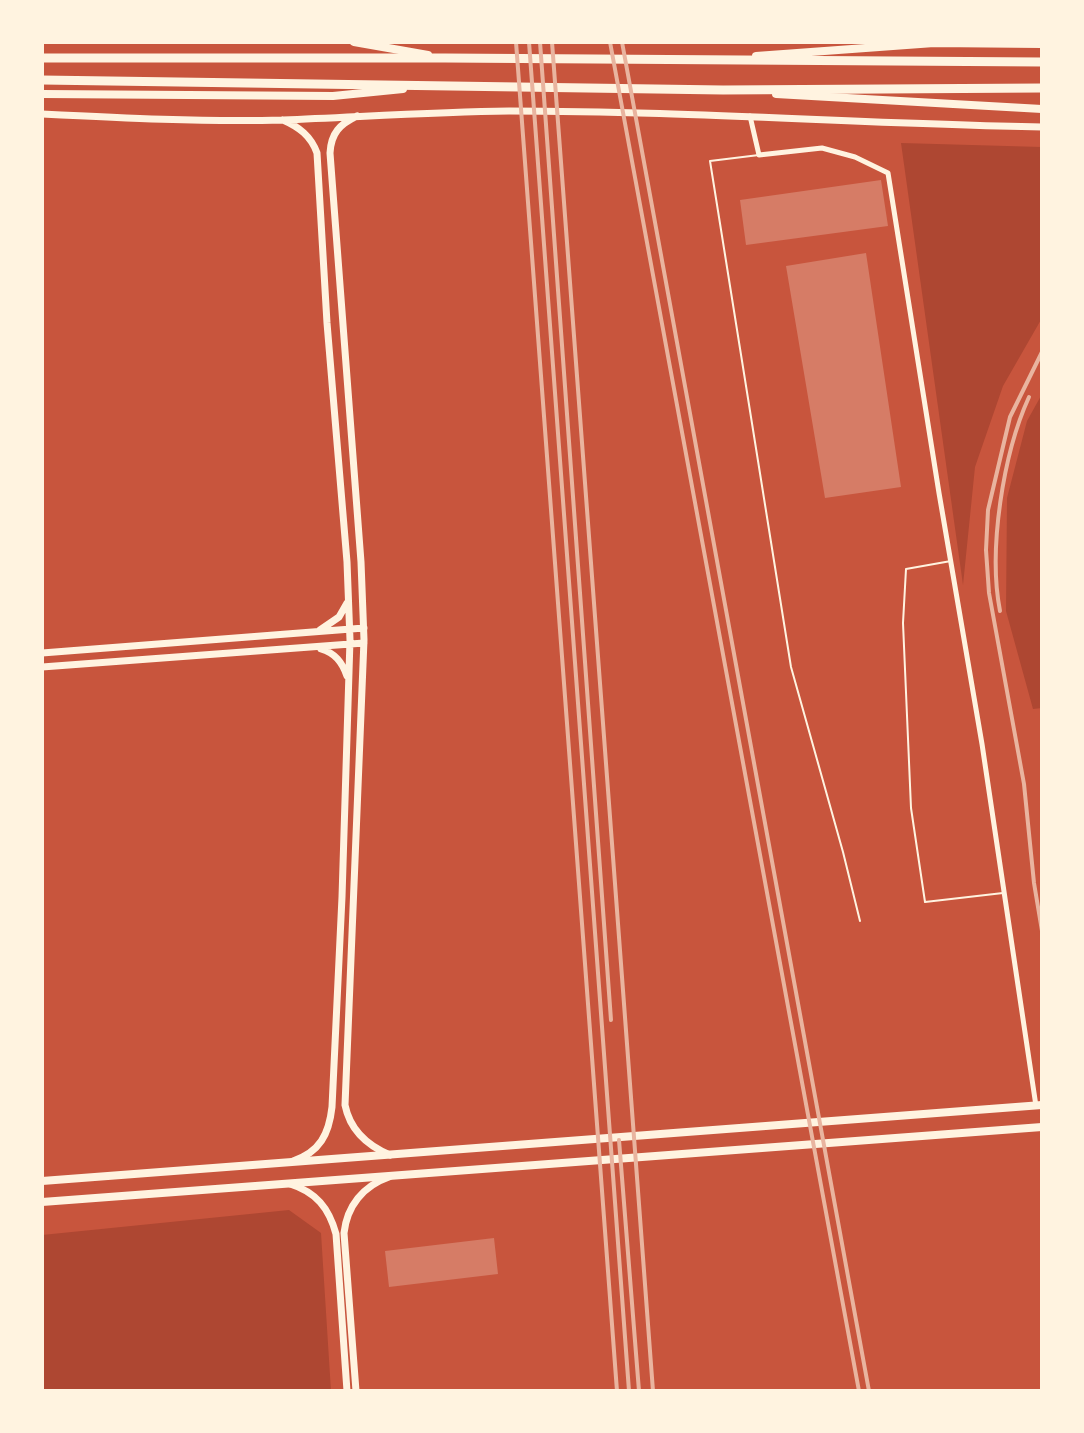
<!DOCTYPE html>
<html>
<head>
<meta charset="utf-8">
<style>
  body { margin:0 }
  #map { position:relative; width:1084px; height:1433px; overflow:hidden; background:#c8553d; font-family:"Source Sans 3",sans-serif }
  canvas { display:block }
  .frame { position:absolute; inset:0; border:44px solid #fff3e0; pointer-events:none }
</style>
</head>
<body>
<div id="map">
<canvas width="1084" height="1433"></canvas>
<div class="frame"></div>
</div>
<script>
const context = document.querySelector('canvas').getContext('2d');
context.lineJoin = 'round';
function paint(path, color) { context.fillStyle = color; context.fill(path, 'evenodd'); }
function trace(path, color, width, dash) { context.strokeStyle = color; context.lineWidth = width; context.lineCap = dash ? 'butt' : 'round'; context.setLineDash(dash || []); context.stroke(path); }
paint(new Path2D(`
  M901 143 1042 147V318L1003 386 975 467 963 585Z
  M1042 394V708L1033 709 1006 611 1007 498 1027 421Z
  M289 1210 321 1233 331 1391H42V1235Z`), '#ae4732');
paint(new Path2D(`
  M881 180 888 226 746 245 740 200Z
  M866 253 901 487 825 498 786 266Z
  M494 1238 498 1274 389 1287 385 1251Z`), '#d67c66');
trace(new Path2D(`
  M759 155 710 161 791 667 843 852 860 921
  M951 561 906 569 903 623 911 808 925 902 1003 893`), '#fff3e0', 2);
trace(new Path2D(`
  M750 116 759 155 822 148 855 157 888 173 939 493 982 744 1036 1106`), '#fff3e0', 5);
trace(new Path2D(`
  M42 114C122 118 203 122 283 120 359 117 434 112 509 111 687 111 864 124 1042 127
  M357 116C340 124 331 133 330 153L361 562 364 640 345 1105C350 1130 366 1145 390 1155
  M283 120C299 127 311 136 317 153L327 323 347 562 350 640 342 897 332 1107C329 1134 320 1152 293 1161
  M320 630 339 617 347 603
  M321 649C335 653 342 662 347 676
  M42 653 364 628
  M42 667 364 643
  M290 1184C316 1192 329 1208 336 1234L347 1391
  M356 1391 344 1233C347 1206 363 1186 389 1177`), '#fff3e0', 7);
trace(new Path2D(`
  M354 42 428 55
  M756 56 934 43 1042 44
  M42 94 333 96 403 89
  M776 94 1042 109
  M42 1181 1042 1105
  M42 1202 1042 1127`), '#fff3e0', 8);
trace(new Path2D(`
  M42 58H445L1042 62
  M42 80 723 90 1042 88`), '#fff3e0', 9);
trace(new Path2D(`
  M516 42 617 1391
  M529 42 629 1391
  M540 42 611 1020
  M552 42 653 1391
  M610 42 859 1391
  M622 42 869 1391
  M1042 352 1010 417 988 510 986 550 989 593 1024 784 1034 883 1042 931
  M1000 611C988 550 1003 454 1029 397
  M619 1140 639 1391`), '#e9b49f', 4);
</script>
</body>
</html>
